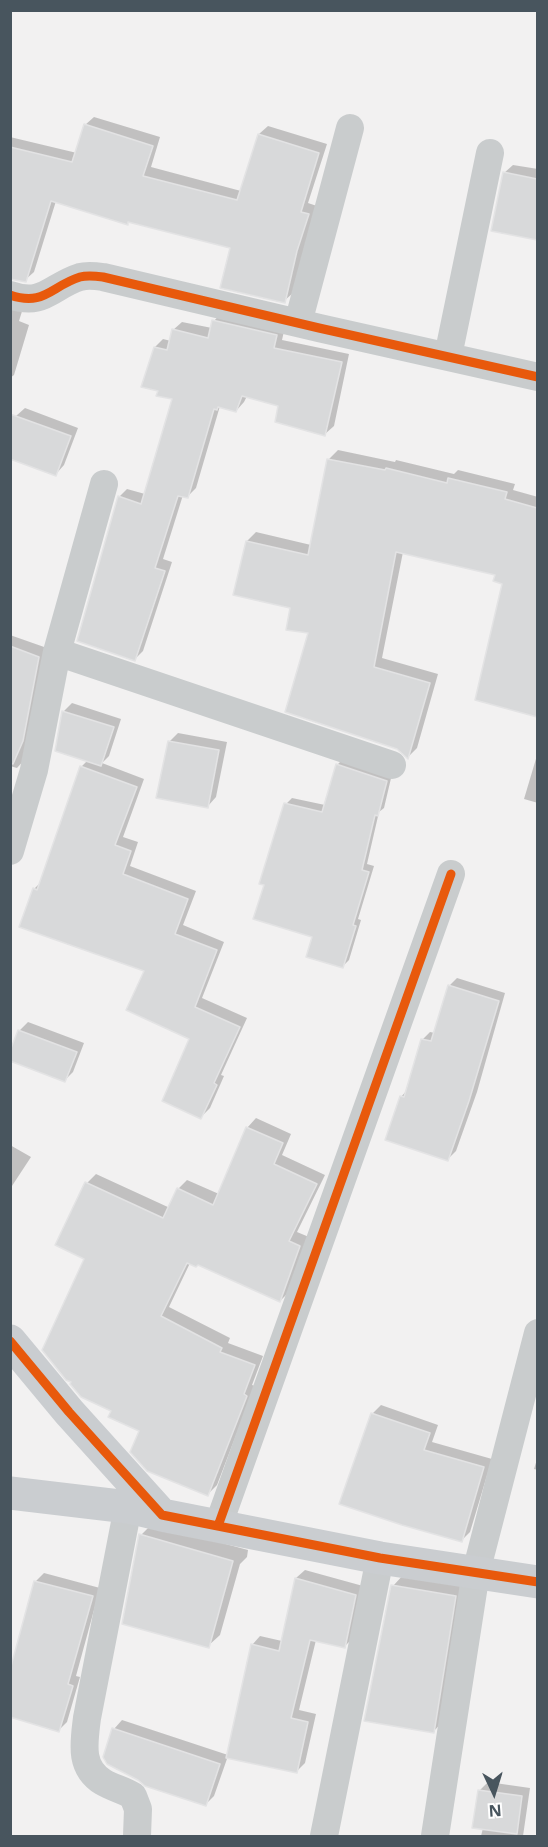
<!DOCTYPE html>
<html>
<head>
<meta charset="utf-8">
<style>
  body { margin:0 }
  #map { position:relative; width:548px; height:1847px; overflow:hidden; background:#f2f1f1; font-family:"Open Sans",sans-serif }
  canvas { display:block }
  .frame { position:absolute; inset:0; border:12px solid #48555e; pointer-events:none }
  .north { position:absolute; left:464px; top:1763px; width:60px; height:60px; -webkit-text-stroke:4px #fff; paint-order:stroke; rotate:176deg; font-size:16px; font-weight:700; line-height:24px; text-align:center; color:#48555e }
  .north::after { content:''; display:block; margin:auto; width:21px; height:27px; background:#48555e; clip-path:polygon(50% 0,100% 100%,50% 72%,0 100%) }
</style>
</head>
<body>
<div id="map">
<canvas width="548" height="1847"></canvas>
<div class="frame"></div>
<div class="north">N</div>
</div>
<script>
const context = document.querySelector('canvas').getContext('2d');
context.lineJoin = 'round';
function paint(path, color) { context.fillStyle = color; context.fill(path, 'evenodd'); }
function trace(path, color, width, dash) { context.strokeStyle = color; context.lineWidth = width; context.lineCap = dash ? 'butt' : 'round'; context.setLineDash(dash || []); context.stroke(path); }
paint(new Path2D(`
  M94 117 160 137 151 167 241 191 259 134 268 126 327 144 308 203 317 206 293 293 284 301 232 247 129 221 127 223 56 201 34 272 25 280 10 278V137L77 153 85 125Z
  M513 165 538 169V238L493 230 504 173Z
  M10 300 24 305 19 321 29 325 14 375 10 378Z
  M222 312 285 327 282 340 349 354 334 426 325 434 280 405 247 396 244 402 236 411 220 406 196 488 187 497 183 495 163 559 172 562 143 651 135 659 119 497 127 489 145 494 174 398 155 347 163 339 171 341 173 330 182 322 212 328 214 321Z
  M25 408 78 428 64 465 56 474 16 416Z
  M338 450 395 462 396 460 454 474 458 470 515 484 513 490 538 497V716L477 699 504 583 497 574 403 552 382 658 438 674 417 748 408 757 310 632 247 541 256 532 311 545 329 459Z
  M10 635 47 648 25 759 17 768 10 766Z
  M72 703 121 719 109 756 102 763 144 779 123 837 138 842 130 866 196 891 183 925 224 942 202 998 247 1018 221 1075 224 1076 210 1108 201 1117 191 1038 146 971 34 889 42 881 81 767 88 760 56 750 64 711Z
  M178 733 227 742 216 797 208 806 170 741Z
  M538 752V803L524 799Z
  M344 758 392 774 384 808 379 812 367 864 374 866 358 919 361 920 349 960 343 966 314 936 286 804 292 798 325 805 338 764Z
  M457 978 505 993 477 1092 456 1151 448 1159 401 1097 407 1090 423 1039 430 1032 435 1033 449 986Z
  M28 1022 84 1043 73 1072 65 1080 19 1031Z
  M256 1118 291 1134 282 1155 325 1175 297 1232 309 1237 289 1292 280 1301 198 1263H190L169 1307 230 1338 228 1343 263 1356 252 1385 255 1386 217 1485 208 1494 141 1431 113 1410 86 1258 87 1183 96 1174 170 1208 178 1189 187 1180 219 1194 247 1128Z
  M10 1145 31 1157 10 1189Z
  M381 1405 438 1425 432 1442 492 1459 470 1532 462 1540 372 1414Z
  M538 1456V1470L534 1469Z
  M152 1524 248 1550 247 1557 240 1564 220 1635 208 1646 141 1535Z
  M305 1570 363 1586 353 1638 345 1646 316 1640 299 1710 316 1714 305 1763 297 1771 228 1756 214 1796 206 1804 114 1729 122 1720 228 1755 252 1645 260 1636 282 1641 296 1578Z
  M44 1573 100 1588 76 1676 80 1677 67 1722 59 1730 10 1716V1664L15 1659 36 1581Z
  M404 1574 466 1585 445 1719 434 1731 393 1586Z
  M488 1782 530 1788 523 1836H481L483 1828 479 1791Z`), '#0003');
const building = new Path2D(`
  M84 124 153 146 143 176 237 200 258 134 319 153 301 212 309 214 297 251 285 303 220 288 230 248 128 222V225L51 201 26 282 10 279V147L72 162Z
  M503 172 537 179V240L491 231Z
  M212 320 277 335 274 348 342 362 325 436 275 422 278 406 242 396 236 412 218 407 217 410 214 409 188 498 178 496 155 568 165 571 135 661 77 641 118 496 141 504 172 399 156 396 158 391 141 387 154 347 167 350 172 329 208 338Z
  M10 414 71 436 56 476 10 459Z
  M327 459 385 470 386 468 447 483 448 478 507 492 505 499 537 508V717L475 700 502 584 493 581 495 575 396 552 374 667 430 683 408 759 397 749 285 712 308 633 286 630 290 608 233 595 246 541 308 555Z
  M10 646 39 657 23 741 13 764 10 763Z
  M62 711 114 727 101 766 55 751Z
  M168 741 219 750 208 808 156 798Z
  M336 764 387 781 378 816 375 815 362 870 369 872 353 925 356 926 343 968 306 957 312 937 253 919 264 885 259 884 284 803 322 812Z
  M80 766 137 787 115 845 131 851 123 874 188 899 175 934 217 950 195 1007 240 1027 214 1083 217 1085 201 1119 162 1101 189 1039 126 1010 144 971 19 927 33 888 37 890Z
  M448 985 499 1001 469 1101 448 1161 385 1140 400 1096 404 1097 421 1039 431 1041Z
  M18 1030 77 1052 65 1082 10 1061V1051Z
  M246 1127 283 1143 274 1164 317 1184 289 1241 300 1246 280 1302 198 1265 196 1267 187 1263 161 1316 222 1348 220 1352 255 1365 244 1394 247 1396 208 1496 147 1471 130 1452 139 1431 108 1417 111 1411 81 1397 70 1384 71 1382 66 1380 42 1350 84 1259 55 1245 85 1182 163 1218 177 1188 213 1205Z
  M371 1413 430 1433 424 1450 484 1467 462 1542 402 1525 339 1504Z
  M139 1534 233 1561 209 1648 122 1624Z
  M295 1578 356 1595 345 1648 310 1640 291 1718 308 1722 297 1773 226 1758 251 1644 279 1651Z
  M34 1581 93 1596 68 1684 73 1686 59 1732 10 1717V1670Z
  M391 1585 456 1596 434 1733 364 1721Z
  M112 1728 220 1764 206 1806 145 1786 138 1780 107 1764 103 1757Z
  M478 1790 522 1796 517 1834 472 1828Z`);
paint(building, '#d8d9da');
trace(building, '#e3e3e4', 1.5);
trace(new Path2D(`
  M10 295C44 307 51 286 80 277 87 275 96 276 103 277L319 328 538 377
  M298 323 350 128
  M448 356 490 153
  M57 652 392 765
  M10 851 34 770 57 652 104 484
  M128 1507 87 1718C84 1743 79 1767 103 1782 113 1788 124 1790 133 1796L138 1809 137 1836
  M218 1526 451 874
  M324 1836 380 1558
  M435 1836 476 1572 538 1333`), '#c9cccd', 28);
trace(new Path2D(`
  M10 1341 69 1412 162 1515 380 1558 538 1582
  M10 1493 128 1507 162 1515`), '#cacdd0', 33);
trace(new Path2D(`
  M10 295C44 307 51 286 80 277 87 275 96 276 103 277L319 328 538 377
  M10 1341 69 1412 162 1515 380 1558 538 1582
  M218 1526 451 874`), '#e8590c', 9);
</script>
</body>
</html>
